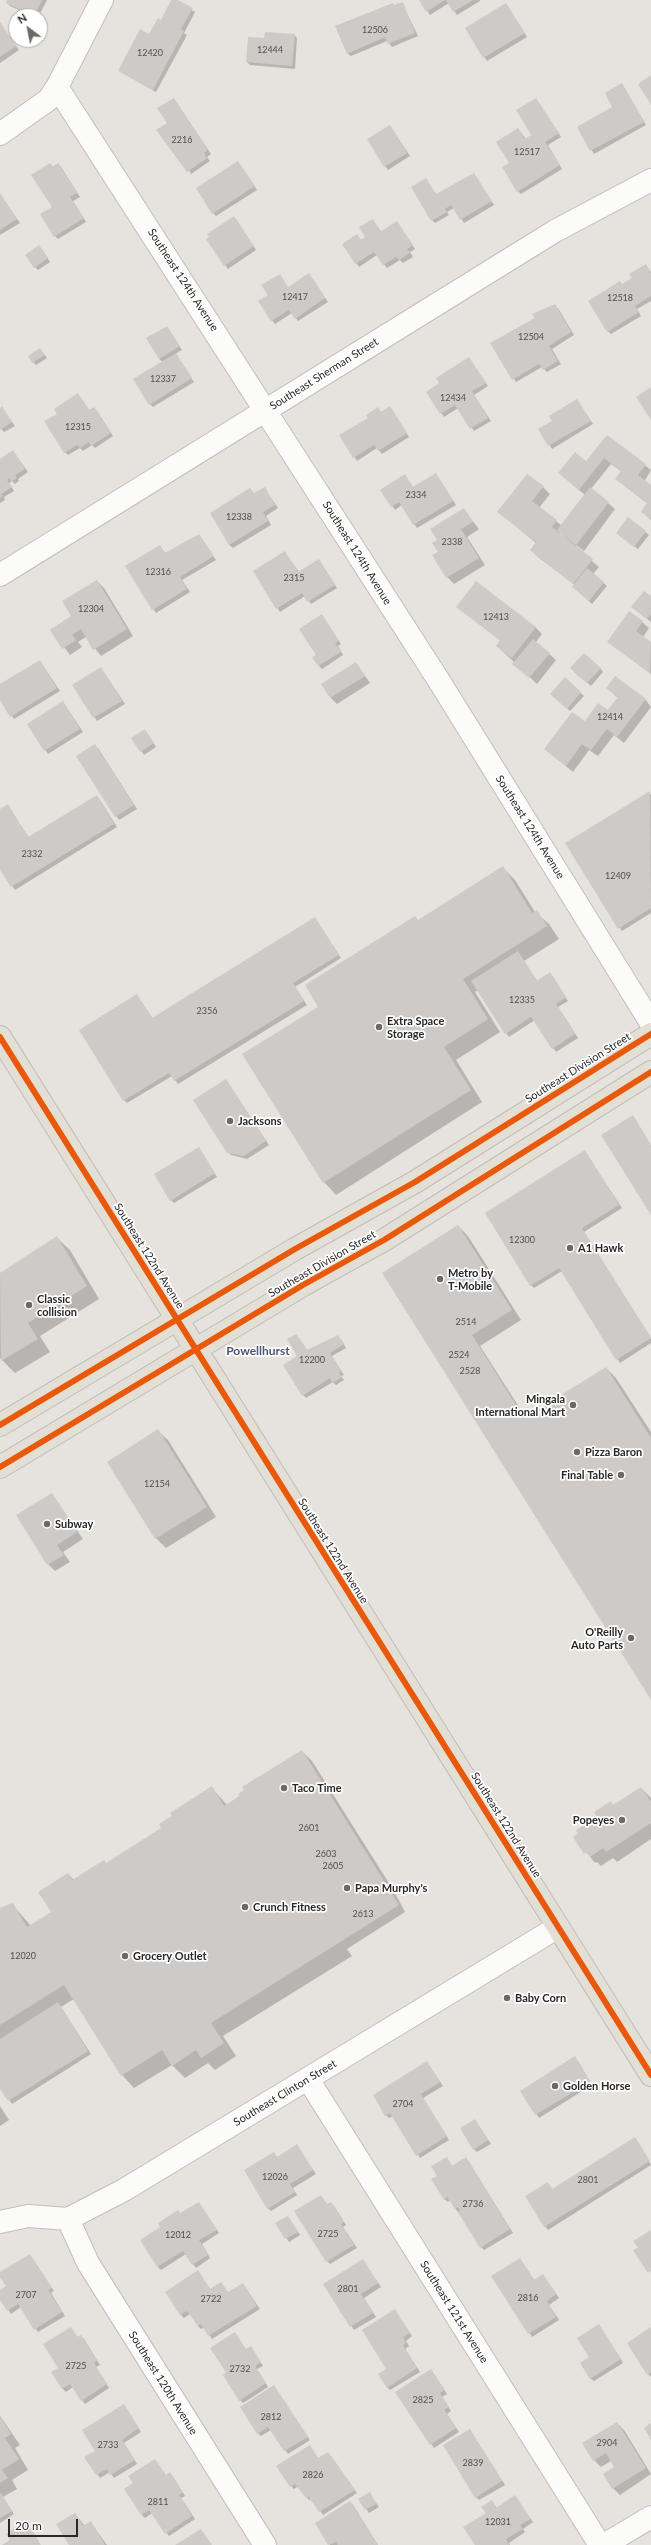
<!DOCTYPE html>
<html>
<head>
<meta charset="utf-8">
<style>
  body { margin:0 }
  #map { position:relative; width:651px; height:2545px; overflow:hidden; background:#e6e2de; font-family:Lato,sans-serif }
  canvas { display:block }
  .north { position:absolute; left:8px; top:8px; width:40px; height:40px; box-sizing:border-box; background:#fff; border:1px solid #a9a9a9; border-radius:50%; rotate:328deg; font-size:11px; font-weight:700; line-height:16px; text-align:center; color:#282828 }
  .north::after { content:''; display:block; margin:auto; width:14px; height:18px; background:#6a6968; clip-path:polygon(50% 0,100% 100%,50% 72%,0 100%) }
  .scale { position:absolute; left:8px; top:2519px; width:70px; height:18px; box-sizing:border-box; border:2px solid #282828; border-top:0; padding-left:5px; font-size:12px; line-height:14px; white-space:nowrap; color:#282828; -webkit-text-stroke:3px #fff; paint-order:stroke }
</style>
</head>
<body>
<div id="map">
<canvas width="651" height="2545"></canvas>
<div class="north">N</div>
<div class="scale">20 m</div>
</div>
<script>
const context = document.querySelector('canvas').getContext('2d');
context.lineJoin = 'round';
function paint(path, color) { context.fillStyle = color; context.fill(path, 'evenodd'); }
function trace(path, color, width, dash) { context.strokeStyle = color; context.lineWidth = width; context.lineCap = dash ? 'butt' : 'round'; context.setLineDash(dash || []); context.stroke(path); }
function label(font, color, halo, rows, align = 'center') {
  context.font = font + ' Lato,sans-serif'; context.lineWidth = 3.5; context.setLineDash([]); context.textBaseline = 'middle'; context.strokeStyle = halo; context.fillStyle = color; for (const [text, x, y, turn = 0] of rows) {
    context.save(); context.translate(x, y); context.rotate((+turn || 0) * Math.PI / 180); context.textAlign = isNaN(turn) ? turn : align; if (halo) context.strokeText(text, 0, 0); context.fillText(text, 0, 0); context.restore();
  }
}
paint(new Path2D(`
  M9 0H47L39 16H32L10 6 7 3Z
  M172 0 195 12 184 33 187 35 156 92 119 71 161 21Z
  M420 0H480V1L457 15 449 3 430 15Z
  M402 3 418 36 392 47 387 41 351 56 347 53 395 6Z
  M506 4 527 37 487 61 466 29Z
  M0 23 19 50 0 63Z
  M294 35 297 38 295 69 250 65 247 62 265 39Z
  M622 84 646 125 594 154 578 127 613 108Z
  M174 99 211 154 207 157 210 161 191 174 168 123Z
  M536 99 561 137 548 145 562 169 521 194 518 191 510 163 518 129 526 139 533 135Z
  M390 126 410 156 388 170 368 140Z
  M238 162 257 190 216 216 213 213Z
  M50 164 53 167 58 164 61 167 80 197 73 201 86 222 58 239 55 236Z
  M474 174 494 205 464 223 454 208 447 212 449 215 435 223 432 220 426 180 436 195Z
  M0 194 20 223 0 235Z
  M373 220 381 232 397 222 415 249 410 252 413 257 403 263 400 260 387 268 377 255 359 267 344 245 367 238Z
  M237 221 256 250 228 269 208 240Z
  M42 249 50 262 38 270 35 267Z
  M646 265 651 272V301L637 309 641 316 611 334 608 331 620 282 623 285 633 278Z
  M312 278 328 302 298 321 292 313 275 324 272 320 288 288Z
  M558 308 574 335 552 349 561 364 547 372 542 367 516 382 491 343Z
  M167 327 182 350 175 354 194 382 153 407 150 404 163 362 159 359Z
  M40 349 47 358 36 365 33 362Z
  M469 358 488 386 474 395 491 421 474 431 458 408 444 417 427 392 441 384Z
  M78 395 90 411 94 408 97 411 113 436 95 448 92 445 83 451 80 448 68 455 65 452 58 414Z
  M577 400 593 424 552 449 540 429 553 422Z
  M2 408 15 426 4 432 0 428V409Z
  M390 408 409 437 382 454 377 448 357 461 341 436 369 419 378 409 382 413Z
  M607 436 651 470 644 482 651 487V520L642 512 648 504 616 479 622 472 611 464 591 489 615 509 584 551 576 545 575 547 599 567 593 574 607 586 592 604 573 587 575 585 538 557 531 550 536 543 499 512 543 487 550 494 539 508 562 526 585 495 559 473 586 462ZM560 532 568 540 567 541 559 534Z
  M13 451 28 472 18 479 19 481 15 484 12 481 9 483 14 491 4 497 5 500 0 503V460Z
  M436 474 456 505 417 528 402 505 395 510 381 490 405 476 413 487Z
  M264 488 278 508 266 516 271 525 233 548 229 545 254 494Z
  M463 509 479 529 467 537 485 565 454 584 447 577 439 552 438 540Z
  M628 518 649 535 638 549 620 536Z
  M199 535 216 560 182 580 190 592 156 613 126 566 160 546 166 554Z
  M285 553 299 572 319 560 337 588 311 604 305 596 280 612 254 572Z
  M97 581 104 588 133 636 101 656 86 637 78 642 82 647 70 655 51 630 72 616Z
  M651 597V622L636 610Z
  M457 607 535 627 542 634 536 642 556 660 537 684 497 646 501 641Z
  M322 616 341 644 338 646 343 655 322 669 319 666Z
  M642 622 649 628 643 637 651 643V674L608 642Z
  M40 661 60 691 14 719 0 698V685Z
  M356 663 370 683 337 704 330 697Z
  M101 668 125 704 97 721 74 685Z
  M600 668 603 672 591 686 574 672Z
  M565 679 584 696 570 711 555 697Z
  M607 688 645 699 651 707 624 743 614 735 598 756 589 750 573 772 545 749 585 722 608 711 618 698Z
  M63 702 83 732 48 754 28 724Z
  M145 731 156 747 144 755 133 738Z
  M98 748 137 809 119 820 77 756Z
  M651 794V913L622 931 567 844Z
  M100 800 117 827 15 890 0 868V811L8 806 29 838Z
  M503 868 515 880 535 912 549 924 559 939 524 961 538 982 553 977 568 1001 558 1007 578 1038 556 1052 535 1020 509 1037 478 990 475 992 500 1032 456 1060 482 1102 336 1195 324 1182 319 1007 419 921Z
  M315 918 341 958 295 987 307 1005 178 1084 172 1076 127 1103 124 1100 137 995 153 1019Z
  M226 1080 269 1145 247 1159 231 1155 228 1152Z
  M198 1148 217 1177 174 1203 171 1200Z
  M585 1152 622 1208 584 1232 651 1338V1343L620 1363 562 1271 534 1288 531 1285Z
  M458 1226 468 1236 521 1320 480 1346 526 1418 606 1368 616 1378 651 1432V1698L383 1273Z
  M57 1238 70 1250 99 1299 40 1336 50 1352 15 1373 0 1358V1272L1 1274Z
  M296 1335 308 1351 341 1339 346 1348 332 1356 344 1375 341 1376 344 1380 336 1385 333 1382 306 1398 303 1395Z
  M158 1431 168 1440 216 1517 166 1548 156 1538 108 1462Z
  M52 1494 83 1539 63 1552 70 1562 55 1571 48 1564Z
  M302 1751 312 1761 392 1888 386 1883V1885L396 1895 405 1912 347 1949 352 1956 223 2036 236 2056 215 2070 208 2063 185 2078 172 2065 134 2088 122 2075 74 1999 61 2007 91 2054 12 2104 0 2087V1910L12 1904 31 1926 53 1913 68 1874 74 1880 107 1864 163 1828 173 1816 212 1788 227 1805Z
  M641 1788 651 1798V1839L617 1862 613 1858 601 1866 597 1862 595 1863 574 1837 599 1817 610 1802 614 1806Z
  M578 2061 592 2085 539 2118 521 2091Z
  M427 2062 443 2086 423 2098 449 2140 420 2158 393 2116 389 2118 386 2115Z
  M0 2106 9 2120 0 2126Z
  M475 2120 491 2144 477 2152 474 2149Z
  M638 2142 651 2165 548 2230 545 2226 526 2197 547 2183 553 2190Z
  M297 2146 316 2174 293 2188 297 2195 271 2211 268 2208 273 2153 278 2158Z
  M446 2158 453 2167 469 2162 513 2233 484 2250 481 2247 450 2200 448 2202 444 2199 438 2176Z
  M321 2196 327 2205 331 2203 334 2206 346 2225 343 2227 357 2248 330 2264 327 2261Z
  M199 2203 219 2233 202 2244 210 2258 196 2268 186 2254 161 2270 157 2266 181 2214Z
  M288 2217 300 2235 289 2242 277 2224Z
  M30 2255 54 2291 51 2293 65 2316 38 2332 21 2307 11 2314 0 2298V2291L7 2287 0 2273Z
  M520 2259 535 2281 543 2275 559 2298 549 2305 559 2320 532 2337 493 2276Z
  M363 2261 381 2287 364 2298 376 2317 354 2330 325 2284Z
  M198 2272 211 2290 228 2293 243 2284 260 2309 212 2339 204 2327 201 2329 198 2326 190 2314 184 2318 181 2315 166 2292Z
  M395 2311 412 2336 406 2341 409 2346 405 2349 420 2372 390 2390 387 2387 388 2370Z
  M599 2325 623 2363 594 2381 590 2378V2357Z
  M71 2328 78 2338 81 2336 84 2339 100 2365 96 2367 109 2388 85 2404 73 2387 66 2392 62 2388 59 2368Z
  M651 2329V2377L648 2374Z
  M251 2347 263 2366 257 2369 268 2387 243 2403 240 2400 246 2350Z
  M434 2374 447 2394 442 2397 451 2411 447 2414 459 2432 434 2448 397 2393Z
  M274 2386 310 2440 288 2454 271 2430 261 2436 258 2433Z
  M124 2406 141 2432 124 2443 137 2464 114 2478 110 2472 100 2478 86 2458 96 2451Z
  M0 2416 20 2445 15 2448 28 2470 12 2480 17 2489 3 2497 14 2514 0 2523Z
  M617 2423 624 2430 651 2474 620 2495 613 2488 615 2467 611 2461 601 2467 594 2460Z
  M470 2430 505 2485 479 2500 476 2497Z
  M331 2456 357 2493 323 2515 312 2499 309 2500 299 2486 294 2489 291 2486 318 2459Z
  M155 2460 166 2476 173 2477 185 2496 181 2498 195 2519 169 2536 152 2513 145 2518 142 2515 125 2489 134 2483Z
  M370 2494 379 2507 369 2513 360 2499Z
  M515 2496 533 2522 523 2529 525 2532 509 2543 510 2545H476L492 2501 497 2508Z
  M350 2502 353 2505 378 2545H330L316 2523Z
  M75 2514 85 2526 91 2523 107 2545H70Z`), '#0003');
paint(new Path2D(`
  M7 0H42L34 16 6 3Z
  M171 0H178L193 8 181 29 184 31 153 90 118 71 140 29 149 34 158 18 161 20Z
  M419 0H445L426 12Z
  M446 0H473L453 12Z
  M403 2 415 33 388 44 385 37 347 54 335 26 393 3 394 5Z
  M506 3 525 33 483 58 465 28Z
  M0 22 16 46 0 57Z
  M265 32 295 34 292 66 246 62 248 37 264 38Z
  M651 75V105L638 84Z
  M622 83 644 122 590 151 577 127 612 107 605 93Z
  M174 98 208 150 204 153 207 158 187 172 156 130 167 123 157 108Z
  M536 98 559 133 545 142 560 165 517 192 502 167 509 163 496 142 518 128 525 139 531 135 516 110Z
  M390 125 407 153 384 167 367 139Z
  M238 161 255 186 212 214 196 188Z
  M50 163 52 167 58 163 77 193 70 197 84 218 54 237 40 214 52 207 31 175Z
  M474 173 492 201 460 220 451 205 445 209 447 212 431 221 411 187 426 178 436 194Z
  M0 193 17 219 0 230Z
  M234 216 254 246 224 266 206 239 209 237 207 234Z
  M373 219 380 232 397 221 413 245 407 249 410 253 399 260 396 257 383 265 374 252 355 264 342 244 357 234 361 240 365 237 359 227Z
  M39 245 48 258 34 268 25 255Z
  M646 264 651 273V296L635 306 639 312 607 332 588 301 620 281 622 284 632 278 629 274Z
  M309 273 325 298 295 319 289 310 271 321 258 301 268 295 261 285 280 274 288 287Z
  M555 304 571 332 549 346 558 361 543 370 539 364 512 380 490 343 535 318 532 314Z
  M167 326 180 346 159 359 146 338Z
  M40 348 45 355 32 363 28 356Z
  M176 353 192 378 149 405 133 379Z
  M469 357 486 383 472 391 488 418 470 429 455 405 440 414 426 392 439 383 436 378Z
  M651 387V420L636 397Z
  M78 393 89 410 94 407 111 433 91 446 89 442 80 448 77 445 64 453 44 421 57 414 54 409Z
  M577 399 591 421 548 446 538 429 552 421 549 416Z
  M2 406 12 422 0 430V408Z
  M390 406 407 433 378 451 374 445 353 458 339 435 368 418 366 415 378 407 381 412Z
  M607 435 646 464 638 475 651 485V519L641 512 647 503 615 479 621 471 604 458 579 490 558 473 575 452 586 461Z
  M13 450 25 469 15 475 17 478 11 481 9 478 7 480 12 487 1 494 3 496 0 498V459Z
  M436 473 453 501 413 525 399 502 391 507 380 490 405 474 413 487Z
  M527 474 544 486 532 501 557 520 552 527 593 559 573 584 530 550 536 542 497 512Z
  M265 487 275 505 263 512 268 521 229 545 210 513 250 488 254 493Z
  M590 487 609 502 576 545 557 530Z
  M464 508 473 522 461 529 479 558 446 578 432 555 438 552 432 543 437 540 430 529Z
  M628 517 646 531 634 547 616 533Z
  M199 534 214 556 180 577 187 589 152 610 125 566 160 545 165 553Z
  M285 551 298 572 319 559 335 585 307 602 302 593 276 609 253 571Z
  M587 568 604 582 589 601 572 587Z
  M97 580 127 629 93 650 81 629 72 635 76 640 62 649 50 630 71 616 62 601Z
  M476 581 536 627 512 658 496 646 500 640 456 607Z
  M644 591 651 596V614L647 619 631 607Z
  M629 611 643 621 636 631 651 642 650 673 607 642Z
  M322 614 339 641 335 643 341 652 318 666 312 657 316 655 299 629Z
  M533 639 550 653 529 678 512 664Z
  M584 653 601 668 587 683 570 668Z
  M40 660 57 688 10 717 0 700V684Z
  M356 662 365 676 330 698 321 684Z
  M101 667 122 701 93 718 72 685Z
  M615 676 646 699 617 737 607 729 591 750 582 744 566 766 544 749 572 712 585 721 598 703 608 710 618 697 606 688Z
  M565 677 581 692 567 709 550 694Z
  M63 701 80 729 44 751 27 724Z
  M145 729 154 743 140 752 131 738Z
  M95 744 134 805 115 817 76 756Z
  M650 791 651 908 618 929 565 843Z
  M97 795 114 824 11 887 0 870V809L8 804 28 837Z
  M503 866 532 913 537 910 547 926 463 979 488 1019 444 1047 471 1090 323 1183 242 1054 318 1007 305 985 415 916 418 920Z
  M315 917 339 955 293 983 304 1001 174 1081 169 1073 123 1101 79 1030 137 994 152 1018Z
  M518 951 537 981 550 972 566 997 556 1004 575 1034 552 1049 531 1017 505 1034 471 981Z
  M226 1079 266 1141 244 1156 227 1153 193 1100Z
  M633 1115 651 1145V1215L601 1135Z
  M199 1147 215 1173 170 1201 154 1174Z
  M585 1150 619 1205 582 1228 651 1338 616 1360 559 1268 530 1286 485 1213Z
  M458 1225 512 1310 472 1335 524 1418 606 1367 651 1438V1700L382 1273Z
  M57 1236 87 1286 28 1323 38 1339 1 1361 0 1273Z
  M296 1334 307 1350 338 1335 344 1344 330 1353 341 1371 339 1373 342 1377 332 1383 330 1378 302 1396 283 1365 297 1356 287 1339Z
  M158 1429 207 1507 155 1539 107 1462Z
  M52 1493 77 1532 57 1545 64 1555 47 1565 16 1515Z
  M302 1750 399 1905 211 2023 224 2043 201 2058 196 2050 172 2066 162 2050 121 2076 64 1985 0 2025V1908L13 1903 27 1927 51 1912 38 1892 68 1873 72 1880 104 1860 106 1863 161 1828 159 1824 172 1816 170 1813 212 1786 224 1806 240 1796 238 1794 244 1790 242 1787Z
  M641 1787 651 1802V1823L606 1852 603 1848 590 1857 587 1852 584 1854 573 1837 578 1834 576 1830 597 1817 594 1812 611 1801 613 1805Z
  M58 2002 88 2051 8 2101 0 2089V2039Z
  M575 2056 590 2082 535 2115 520 2091Z
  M427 2061 440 2082 421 2094 447 2136 416 2156 390 2113 385 2116 373 2095Z
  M475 2119 488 2140 473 2150 460 2128Z
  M635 2137 650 2161 544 2227 525 2196 548 2182 552 2189Z
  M297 2144 313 2170 290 2184 295 2192 267 2209 244 2170 274 2152 277 2157Z
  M447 2157 452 2166 466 2157 510 2229 480 2248 458 2212 460 2210 458 2207 455 2209 447 2197 444 2200 431 2179 437 2176 431 2166Z
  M321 2195 327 2204 331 2202 344 2222 341 2224 354 2245 326 2262 294 2211Z
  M199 2202 217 2230 199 2240 208 2255 192 2265 183 2251 157 2267 140 2240 160 2227 158 2223 178 2210 180 2213Z
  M288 2216 298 2232 285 2239 275 2223Z
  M651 2230V2271L648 2273 633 2250 638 2248 633 2241Z
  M30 2254 52 2288 48 2290 62 2312 34 2330 18 2304 7 2311 0 2300V2290L6 2286 0 2277V2272Z
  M520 2258 534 2280 543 2274 556 2294 547 2301 556 2317 528 2334 491 2276Z
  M363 2259 378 2283 361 2294 373 2313 350 2327 323 2284Z
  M198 2270 210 2289 221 2282 228 2292 243 2283 257 2306 208 2336 201 2324 198 2326 187 2311 180 2315 165 2292Z
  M395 2309 410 2333 403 2337 406 2343 403 2345 417 2368 387 2388 378 2374 386 2369 362 2330Z
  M599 2324 621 2359 590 2379 580 2363 589 2357 577 2338Z
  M71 2327 77 2337 81 2335 97 2361 94 2363 107 2384 81 2401 70 2384 62 2389 51 2372 58 2368 43 2344Z
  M651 2327V2372L647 2375 627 2343Z
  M235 2332 246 2349 251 2346 261 2362 255 2366 266 2383 239 2401 223 2375 226 2372 210 2348Z
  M431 2369 444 2390 440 2393 449 2407 444 2410 456 2428 430 2445 395 2392Z
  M274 2385 308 2437 284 2451 268 2427 257 2434 240 2407Z
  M124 2404 139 2428 122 2440 135 2460 110 2475 107 2469 96 2475 84 2457 95 2451 82 2430Z
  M0 2417 11 2434 5 2438 19 2459 2 2470 8 2478 0 2483Z
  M617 2422 646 2468 612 2489 603 2474 614 2467 606 2453 593 2461 582 2443Z
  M651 2423V2440L644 2428Z
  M470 2429 502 2481 475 2498 443 2445Z
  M310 2445 318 2458 328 2452 355 2490 319 2512 308 2496 306 2498 295 2484 290 2487 276 2466Z
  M155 2459 166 2475 170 2472 183 2492 179 2495 192 2516 165 2534 149 2510 141 2515 124 2489 133 2483 128 2476Z
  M0 2492 12 2511 0 2518Z
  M370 2492 376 2504 365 2510 358 2499Z
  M515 2495 531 2519 520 2525 523 2529 506 2539 509 2545H475L463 2527 486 2513 481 2507 492 2500 496 2508Z
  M350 2501 378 2545H338L336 2542 328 2545 315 2523Z
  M75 2513 83 2526 91 2521 105 2545H69L56 2524Z
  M26 2521 41 2545H2L10 2540 6 2534Z
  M201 2529 212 2545H175Z`), '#cdcac7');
const minor = new Path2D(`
  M57 87 441 684 651 1023
  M0 134 48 100 57 87 102 0
  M0 575 555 231 651 180
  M308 2079 600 2545
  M68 2219 88 2263 265 2545
  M0 2222 28 2216 68 2219 124 2190 558 1927
  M604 2545 651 2517`);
const major = new Path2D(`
  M0 1037 651 2075
  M0 1425 295 1249 415 1182 651 1034
  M0 1467 303 1285 384 1240 651 1072`);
trace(minor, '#c0bebf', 24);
trace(major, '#bfbdbc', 24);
trace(minor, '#fbfbfa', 22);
trace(major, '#e4dfd4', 22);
trace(new Path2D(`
  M0 1037 651 2075
  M0 1425 295 1249 415 1182 651 1034
  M0 1467 303 1285 384 1240 651 1072`), '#e8590c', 6);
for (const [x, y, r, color] of [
  [379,1027,4,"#6a6968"],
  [230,1121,4,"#6a6968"],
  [570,1248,4,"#6a6968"],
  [440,1279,4,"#6a6968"],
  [29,1305,4,"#6a6968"],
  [573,1405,4,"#6a6968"],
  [577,1452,4,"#6a6968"],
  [621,1475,4,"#6a6968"],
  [47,1524,4,"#6a6968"],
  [631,1638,4,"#6a6968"],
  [284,1788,4,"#6a6968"],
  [622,1820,4,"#6a6968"],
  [347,1888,4,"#6a6968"],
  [245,1907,4,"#6a6968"],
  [125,1956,4,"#6a6968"],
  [507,1998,4,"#6a6968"],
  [555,2086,4,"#6a6968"]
]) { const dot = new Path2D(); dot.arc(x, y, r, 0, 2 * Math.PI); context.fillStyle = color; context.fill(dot); trace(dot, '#fff', 1.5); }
label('9px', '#525150', null, [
  ["12506",375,30],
  ["12444",270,50],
  ["12420",150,53],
  ["2216",182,140],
  ["12517",527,152],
  ["12417",295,297],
  ["12518",620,298],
  ["12504",531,337],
  ["12337",163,379],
  ["12434",453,398],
  ["12315",78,427],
  ["2334",416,495],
  ["12338",239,517],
  ["2338",452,542],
  ["12316",158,572],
  ["2315",294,578],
  ["12304",91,609],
  ["12413",496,617],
  ["12414",610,717],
  ["2332",32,854],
  ["12409",618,876],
  ["12335",522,1000],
  ["2356",207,1011],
  ["12300",522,1240],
  ["2514",466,1322],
  ["2524",459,1355],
  ["12200",312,1360],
  ["2528",470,1371],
  ["12154",157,1484],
  ["2601",309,1828],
  ["2603",326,1854],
  ["2605",333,1866],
  ["2613",363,1914],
  ["12020",23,1956],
  ["2704",403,2104],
  ["12026",275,2177],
  ["2801",588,2180],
  ["2736",473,2204],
  ["2725",328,2234],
  ["12012",178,2235],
  ["2801",348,2289],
  ["2707",26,2295],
  ["2816",528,2298],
  ["2722",211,2299],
  ["2725",76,2366],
  ["2732",240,2369],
  ["2825",423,2400],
  ["2812",271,2417],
  ["2904",607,2443],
  ["2733",108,2445],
  ["2839",473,2463],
  ["2826",313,2475],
  ["2811",158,2502],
  ["12031",498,2522]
]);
label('11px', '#282828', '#fff', [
  ["Southeast 124th Avenue",183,280,57],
  ["Southeast Sherman Street",324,374,-32],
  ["Southeast 124th Avenue",357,553,58],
  ["Southeast 124th Avenue",530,827,58],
  ["Southeast Division Street",578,1068,-32],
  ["Southeast 122nd Avenue",149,1256,58],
  ["Southeast Division Street",322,1264,-30],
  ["Southeast 122nd Avenue",333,1551,58],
  ["Southeast 122nd Avenue",506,1825,58],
  ["Southeast Clinton Street",285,2093,-31],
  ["Southeast 121st Avenue",454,2312,58],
  ["Southeast 120th Avenue",163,2383,58]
]);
label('bold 11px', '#282828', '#fff', [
  ["Extra Space",387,1021],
  ["Storage",387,1034],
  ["Jacksons",238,1121],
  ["A1 Hawk",578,1248],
  ["Metro by",448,1273],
  ["T-Mobile",448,1286],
  ["Classic",37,1299],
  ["collision",37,1312],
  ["Mingala",565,1399,"right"],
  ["International Mart",565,1412,"right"],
  ["Pizza Baron",585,1452],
  ["Final Table",613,1475,"right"],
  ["Subway",55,1524],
  ["O'Reilly",623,1632,"right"],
  ["Auto Parts",623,1645,"right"],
  ["Taco Time",292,1788],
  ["Popeyes",614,1820,"right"],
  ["Papa Murphy's",355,1888],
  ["Crunch Fitness",253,1907],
  ["Grocery Outlet",133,1956],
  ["Baby Corn",515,1998],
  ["Golden Horse",563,2086]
], 'left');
label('bold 12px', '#4c5574', '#fff', [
  ["Powellhurst",258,1351]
]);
</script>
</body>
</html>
